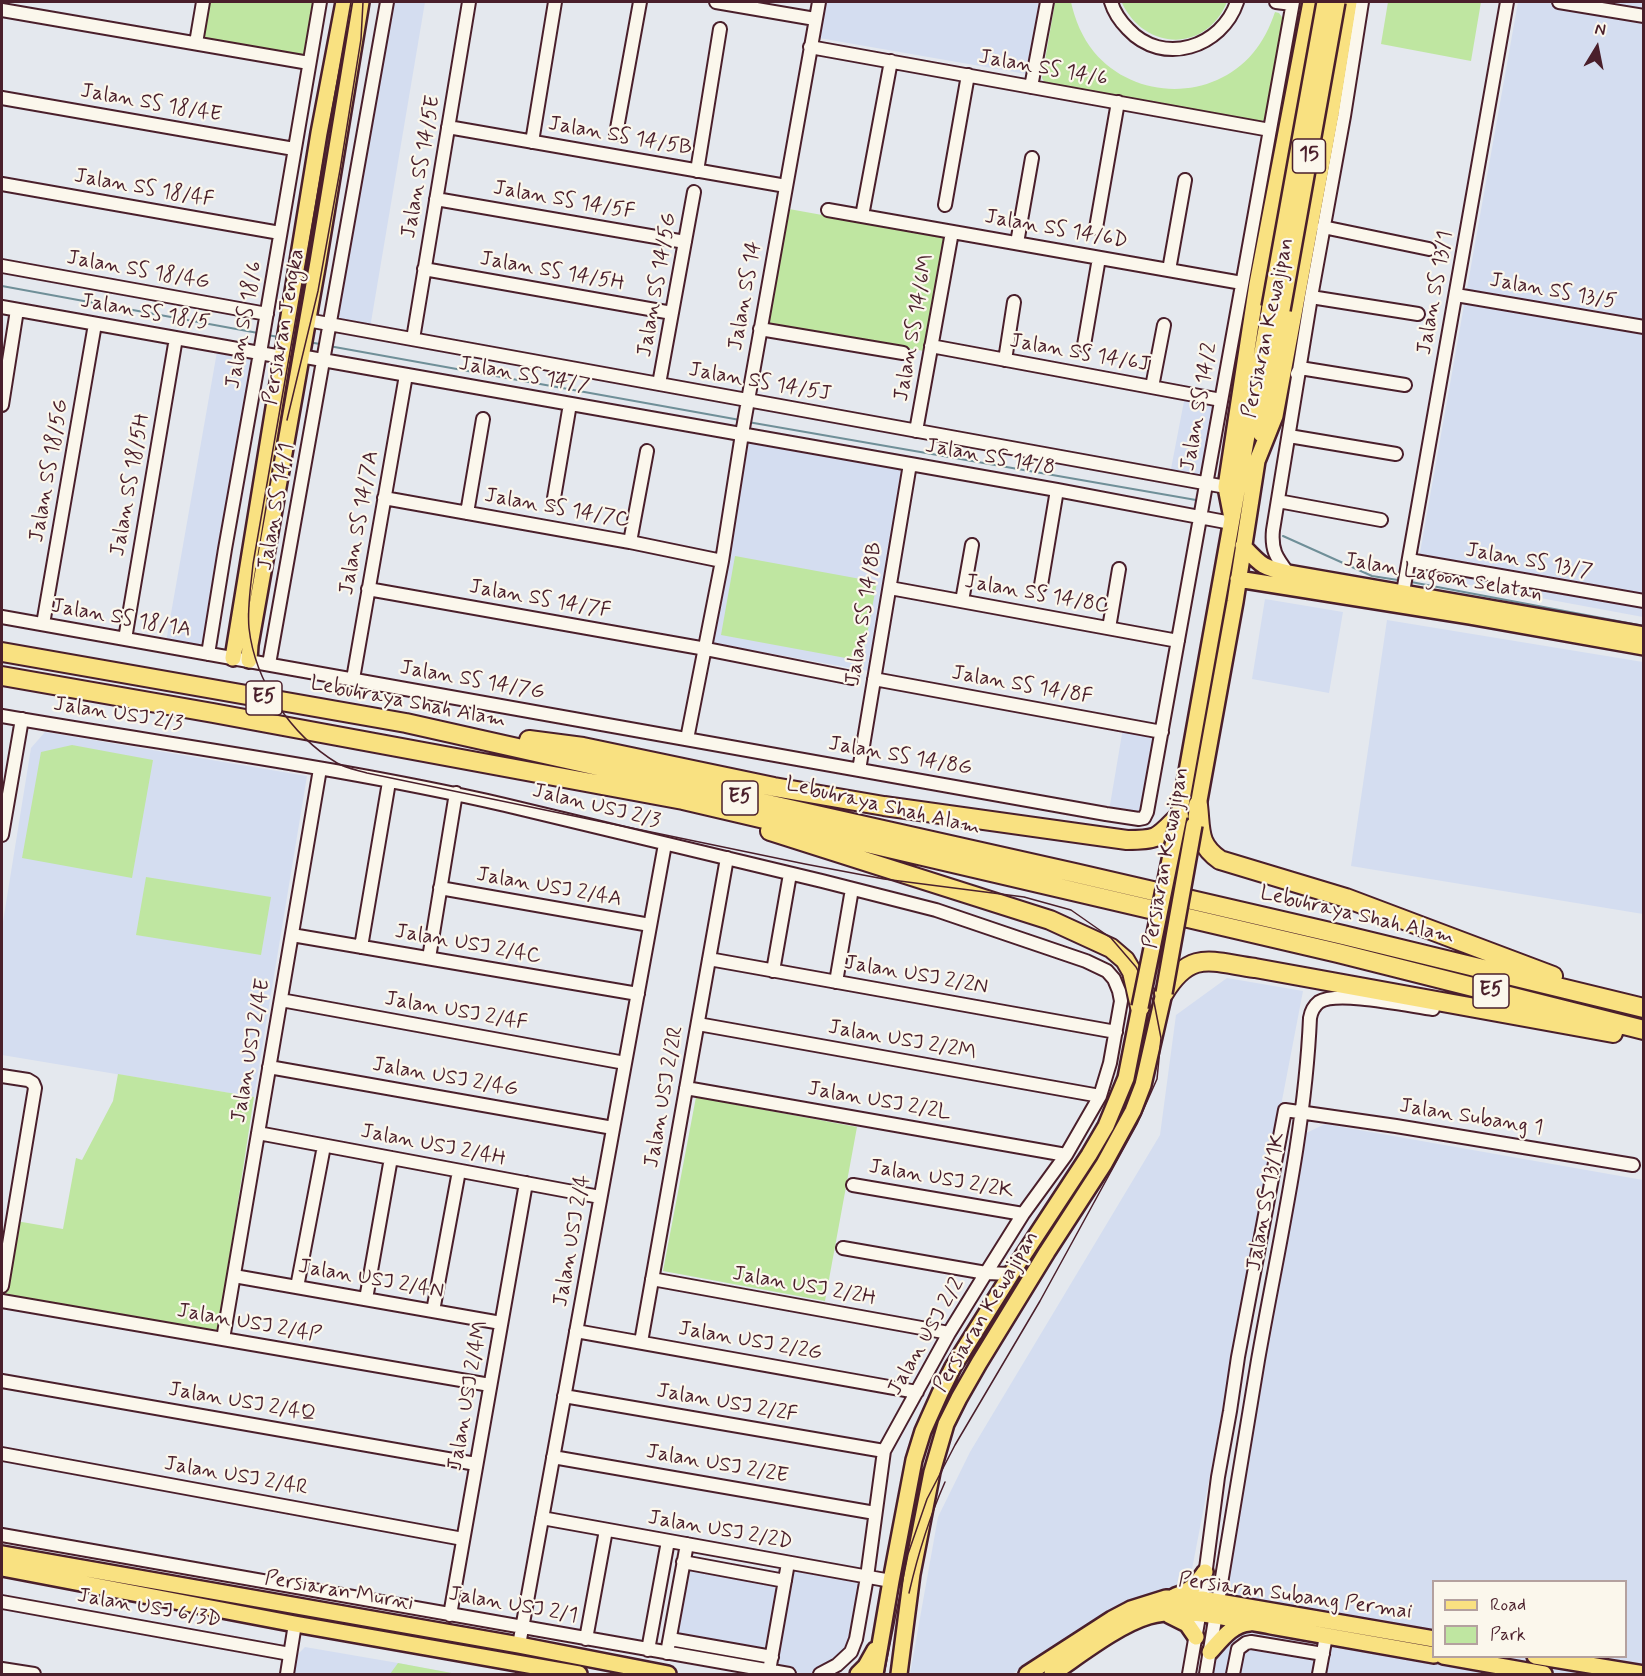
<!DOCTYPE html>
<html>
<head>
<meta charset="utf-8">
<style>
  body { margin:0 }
  #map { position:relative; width:1645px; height:1676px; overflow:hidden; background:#e4e8ee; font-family:Mynerve,sans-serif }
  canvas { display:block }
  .frame { position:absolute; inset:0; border:3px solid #4a1f2b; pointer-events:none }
  .legend { position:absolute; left:1432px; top:1580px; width:195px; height:78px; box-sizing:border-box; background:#fbf7ec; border:2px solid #b4a19f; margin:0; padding:8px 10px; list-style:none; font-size:18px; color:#4a1f2b }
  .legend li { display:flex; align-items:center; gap:12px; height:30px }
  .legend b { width:30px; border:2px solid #b4a19f }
  .north { position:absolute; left:1567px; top:18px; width:60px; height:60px; -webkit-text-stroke:4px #fbf7ec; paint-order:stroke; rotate:10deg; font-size:16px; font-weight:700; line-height:24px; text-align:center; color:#4a1f2b }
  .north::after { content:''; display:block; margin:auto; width:21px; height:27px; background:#4a1f2b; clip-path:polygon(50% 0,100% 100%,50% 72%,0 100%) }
</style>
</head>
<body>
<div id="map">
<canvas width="1645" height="1676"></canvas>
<div class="frame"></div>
<ul class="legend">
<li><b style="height:8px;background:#f9e181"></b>Road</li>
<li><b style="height:16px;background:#bfe6a1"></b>Park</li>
</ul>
<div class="north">N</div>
</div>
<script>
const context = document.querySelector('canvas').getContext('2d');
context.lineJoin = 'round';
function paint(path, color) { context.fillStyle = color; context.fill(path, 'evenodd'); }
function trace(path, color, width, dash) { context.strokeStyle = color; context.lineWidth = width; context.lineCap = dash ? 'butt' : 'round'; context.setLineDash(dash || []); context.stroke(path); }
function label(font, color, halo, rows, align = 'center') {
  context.font = font + ' Mynerve,sans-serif'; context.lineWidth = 4.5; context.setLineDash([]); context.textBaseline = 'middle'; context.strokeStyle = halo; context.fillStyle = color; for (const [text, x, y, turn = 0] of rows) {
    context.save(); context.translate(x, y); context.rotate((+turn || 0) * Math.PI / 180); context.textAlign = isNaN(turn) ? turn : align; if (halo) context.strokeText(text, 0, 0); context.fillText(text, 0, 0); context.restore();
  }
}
paint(new Path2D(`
  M388 2H425L370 328 332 321Z
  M825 2H1039L1026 74 819 38Z
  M1518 2H1643V617L1416 575Z
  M218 346 254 352 204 649 166 642Z
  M1185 396 1218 402 1204 480 1170 474Z
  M747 441 903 468 868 671 712 643Z
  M1265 599 1343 612 1329 693 1252 679Z
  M1387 620 1643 662V914L1351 866Z
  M1123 728 1159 734 1142 814 1109 811Z
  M45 732 307 776 254 1097 2 1055V928L31 748Z
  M1227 978 1303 991 1188 1590 1117 1605 1012 1674H910L938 1517 970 1452 1160 1135 1176 1015Z
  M1325 1124 1643 1180V1674H1208L1302 1135ZM1434 1582H1626V1656H1434Z
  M686 1565 787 1584 791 1567 862 1580 848 1650 815 1674H808L773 1669 775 1655 673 1636Z
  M305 1647 398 1663 457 1674H293L296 1656Z`), '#d4ddf0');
paint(new Path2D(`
  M207 2H314L304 59 201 42Z
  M1055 2H1071C1075 20 1082 37 1094 52 1134 100 1212 102 1253 53 1263 41 1270 27 1275 12L1279 13 1284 20 1267 118 1260 122 1046 85 1042 78Z
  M1388 2H1481L1471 61 1381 44Z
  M1122 3V2H1227C1206 53 1145 51 1122 3Z
  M789 209 944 237 924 351 768 323Z
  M735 556 877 582 862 661 721 635Z
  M72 745 153 760 132 878 22 858 41 752Z
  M146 877 271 897 261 955 136 935Z
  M118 1074 254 1097 218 1332 3 1297 16 1221 63 1229 76 1158 82 1160 113 1101Z
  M696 1097 857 1127 825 1301 663 1271Z
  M398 1663 457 1674H390Z`), '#bfe6a1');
trace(new Path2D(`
  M2 286 258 333
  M267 335 279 337
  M308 342 320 344
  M329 346 740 420
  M748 422 1196 500
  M1283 536 1372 576 1398 580
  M1411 582 1644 626`), '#6f8f98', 2);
const minor = new Path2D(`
  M716 2 815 19
  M1111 2C1114 12 1120 21 1128 29 1163 67 1222 47 1237 2
  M1276 2 1292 4
  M1559 2 1644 16
  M2 10 309 63
  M196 43 203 2
  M810 47 1270 130
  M1031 87 1047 2
  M2 98 294 149
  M448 127 786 186
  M616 134 640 2
  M532 142 555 2
  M697 171 720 29
  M2 184 280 233
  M436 199 685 242
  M945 205 968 75
  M828 210 1242 283
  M862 216 891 61
  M1323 227 1429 249
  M1096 228 1118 102
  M1017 243 1032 158
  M2 266 267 314
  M424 269 672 313
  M1169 270 1185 180
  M1456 295 1644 327
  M1311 297 1418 314
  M2 307 282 357
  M307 320 1226 487
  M760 329 903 353
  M413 339 469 2
  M1084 345 1099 258
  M931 346 1221 400
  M300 356 1057 490 1231 523
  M1005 360 1014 302
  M1297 374 1300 368 1405 385
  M659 384 694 192
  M1152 387 1164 325
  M2 405 17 310
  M916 431 952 232
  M1289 436 1396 454
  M384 498 630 542 722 561
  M554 498 570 404
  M1278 501 1381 520
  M467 513 483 419
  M630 542 647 451
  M1409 560 1644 601
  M1288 573C1276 557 1271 550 1273 530L1311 297 1344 116 1362 2
  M1041 585 1057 490
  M890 588 1178 641
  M368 589 706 649 852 678
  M1403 592 1507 2
  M962 601 972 545
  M2 617 1106 814 1139 819 1144 818 1147 812 1293 2
  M43 624 95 324
  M1109 628 1119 569
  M125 639 176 338
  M208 654 225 549 260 353 320 2
  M269 664 387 2
  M353 679 406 375
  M874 679 1162 732
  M2 716C169 745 339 767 505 805L822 881 936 910 1086 961 1107 971 1114 979 1119 991 1121 1001 1110 1063 1100 1096 1066 1155 1023 1214 986 1273 949 1333 884 1451 867 1577 856 1639 851 1652 837 1665 820 1674
  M687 739 722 561 742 434 819 2
  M859 770 910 464
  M2 835 22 719
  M440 888 650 925
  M292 935 638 994
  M361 947 389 782
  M429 958 456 793
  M709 959 1116 1032
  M773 971 790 874
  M836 982 852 889
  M281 1000 625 1063
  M698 1024 1100 1096
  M269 1067 613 1128
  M2 1076 28 1080 33 1083 35 1088 2 1286
  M686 1088 1066 1155
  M258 1133 600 1197
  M853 1185 1023 1214
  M843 1248 986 1273 1011 1274
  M234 1276 501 1323
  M652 1279 949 1333
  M297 1287 324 1146
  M366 1299 391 1158
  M2 1301 490 1385
  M433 1311 459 1171
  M576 1331 917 1392
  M223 1339 320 769
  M641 1342 727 858
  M2 1381 476 1464
  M564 1396 884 1451
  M2 1454 463 1539
  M553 1457 875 1513
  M542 1518 891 1581
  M2 1535 789 1674
  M683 1562 785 1581
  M2 1602 290 1654
  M450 1615 526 1183
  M586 1639 606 1530
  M670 1639 772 1657
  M519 1645 665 844
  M648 1650 668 1541
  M667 1653 687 1544
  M2 1669 34 1674
  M769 1671 788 1563
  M287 1674 295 1624
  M1189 1674 1202 1599 1218 1477 1230 1411 1238 1357 1285 1110 1396 1126 1633 1165
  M1206 1674C1224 1570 1240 1465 1258 1360 1278 1246 1305 1134 1310 1018 1311 1012 1314 1006 1319 1002 1337 990 1410 1006 1433 1009
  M1233 1674 1238 1649 1246 1643 1251 1642 1323 1654
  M1319 1674 1326 1636`);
const major = new Path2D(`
  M1261 434 1282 310
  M1232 518 1226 487 1257 284 1311 2
  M1243 546C1262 566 1262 567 1288 573L1644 635
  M1238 579 1470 616 1644 647
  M233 658 319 133 344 2
  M249 660 250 645 318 262 361 2
  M1179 816 1270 307
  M1196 817 1235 602 1257 461 1275 416 1331 114 1349 2
  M2 1554 519 1645 668 1674
  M2 1568 295 1624 579 1674
  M1175 1596C1190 1591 1196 1585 1205 1572
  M1169 1615 1187 1624 1196 1637
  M1210 1652C1221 1640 1232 1624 1250 1623
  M1443 1656 1544 1674
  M1535 1656 1644 1674
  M858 1674 866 1666 875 1650
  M875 1674 891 1581 914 1460 923 1431 940 1393 953 1367 1011 1274 1089 1155 1106 1126 1126 1078 1140 1007
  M899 1674 912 1574 932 1472 946 1424 959 1398 979 1363 1047 1252 1104 1164 1133 1111 1143 1085 1164 993
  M1027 1674 1112 1619 1131 1609 1166 1598 1202 1599 1434 1639
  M1052 1674C1079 1656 1118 1625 1149 1616 1185 1606 1235 1620 1271 1626 1325 1636 1379 1645 1434 1655`);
const highway = new Path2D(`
  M2 652 406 723 1075 873 1343 935 1644 1008
  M2 676 213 713 683 800 1338 953 1644 1030
  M529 740 583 747 774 787 884 806 1127 840C1159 840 1157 838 1179 816
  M1198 805C1201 830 1197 844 1220 860L1346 898 1553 976
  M770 831 1050 920 1111 948 1125 960 1132 972 1140 1007
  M1164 993C1191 949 1211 962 1255 968L1613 1033`);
trace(minor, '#4a1f2b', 16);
trace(major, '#4a1f2b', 20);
trace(highway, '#4a1f2b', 22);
trace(minor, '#fbf7ec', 12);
trace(major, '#f9e181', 15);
trace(highway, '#f9e181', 18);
trace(new Path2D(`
  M351 2 253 564C251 586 247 607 249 628 255 682 291 735 337 763 345 768 357 770 367 773L805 864 884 879 1024 897 1071 910 1111 938 1136 967 1154 1002 1161 1038 1157 1079 1137 1124 1040 1301 955 1445 927 1499 908 1554 884 1674
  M287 420 318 291 340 170 361 39 363 2
  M909 1593C918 1554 929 1518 945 1482`), '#4a1f2b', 1.5);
const majorBridge = new Path2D(`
  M1270 307 1325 2
  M1282 310 1337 2
  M1164 993 1194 825
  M1140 1007 1179 816`);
trace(majorBridge, '#4a1f2b', 20, []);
trace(majorBridge, '#f9e181', 15);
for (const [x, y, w] of [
  [1309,156,33],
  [264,698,36],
  [740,798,36],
  [1491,991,36]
]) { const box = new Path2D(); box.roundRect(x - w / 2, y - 17, w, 34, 4.5); context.fillStyle = '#fbf7ec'; context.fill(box); trace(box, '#4a1f2b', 1.5); }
label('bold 20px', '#4a1f2b', null, [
  ["15",1309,156],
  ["E5",264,698],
  ["E5",740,798],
  ["E5",1491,991]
]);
label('21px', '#4a1f2b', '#fbf7ec', [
  ["Jalan SS 14/6",1043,69,10],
  ["Jalan SS 18/4E",151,104,10],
  ["Jalan SS 14/5B",620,137,10],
  ["Jalan SS 14/5E",422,167,-80],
  ["Jalan SS 18/4F",144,189,10],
  ["Jalan SS 14/5F",564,201,10],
  ["Jalan SS 14/6D",1056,230,10],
  ["Jalan SS 18/4G",138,271,10],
  ["Jalan SS 14/5H",552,272,10],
  ["Jalan SS 14/5G",658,285,-80],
  ["Jalan SS 13/5",1553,292,10],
  ["Jalan SS 13/1",1436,293,-80],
  ["Jalan SS 14",746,296,-80],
  ["Jalan SS 18/5",145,313,10],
  ["Jalan SS 18/6",245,325,-80],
  ["Persiaran Jengka",285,327,-80],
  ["Jalan SS 14/6M",915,328,-80],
  ["Persiaran Kewajipan",1269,328,-78],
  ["Jalan SS 14/6J",1080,354,10],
  ["Jalan SS 14/7",524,376,10],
  ["Jalan SS 14/5J",760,383,10],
  ["Jalan SS 14/2",1200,407,-80],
  ["Jalan SS 14/8",990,458,10],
  ["Jalan SS 18/5G",50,471,-80],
  ["Jalan SS 18/5H",131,485,-80],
  ["Jalan SS 14/1",277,507,-80],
  ["Jalan SS 14/7C",557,509,10],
  ["Jalan SS 14/7A",360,523,-80],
  ["Jalan SS 13/7",1529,562,10],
  ["Jalan Lagoon Selatan",1443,578,10],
  ["Jalan SS 14/8C",1037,595,10],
  ["Jalan SS 14/7F",540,600,10],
  ["Jalan SS 14/8B",865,614,-81],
  ["Jalan SS 18/1A",121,619,10],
  ["Jalan SS 14/7G",472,681,10],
  ["Jalan SS 14/8F",1022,686,10],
  ["Lebuhraya Shah Alam",408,703,11],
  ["Jalan USJ 2/3",118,715,9],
  ["Jalan SS 14/8G",900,757,10],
  ["Jalan USJ 2/3",596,807,14],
  ["Lebuhraya Shah Alam",883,807,13],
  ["Persiaran Kewajipan",1167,858,-80],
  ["Jalan USJ 2/4A",549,888,10],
  ["Lebuhraya Shah Alam",1357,916,13],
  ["Jalan USJ 2/4C",468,945,10],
  ["Jalan USJ 2/2N",916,976,10],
  ["Jalan USJ 2/4F",456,1012,10],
  ["Jalan USJ 2/2M",902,1041,10],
  ["Jalan USJ 2/4E",252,1051,-80],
  ["Jalan USJ 2/4G",445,1078,10],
  ["Jalan USJ 2/2R",665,1097,-80],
  ["Jalan USJ 2/2L",879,1102,10],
  ["Jalan Subang 1",1471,1118,9],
  ["Jalan USJ 2/4H",433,1146,11],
  ["Jalan USJ 2/2K",941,1180,10],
  ["Jalan SS 13/1K",1267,1202,-80],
  ["Jalan USJ 2/4",573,1241,-80],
  ["Jalan USJ 2/4N",371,1280,10],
  ["Jalan USJ 2/2H",804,1287,10],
  ["Persiaran Kewajipan",987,1312,-59],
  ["Jalan USJ 2/4P",249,1324,10],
  ["Jalan USJ 2/2",927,1337,-60],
  ["Jalan USJ 2/2G",750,1342,10],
  ["Jalan USJ 2/4M",469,1396,-80],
  ["Jalan USJ 2/4Q",242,1403,10],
  ["Jalan USJ 2/2F",727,1404,10],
  ["Jalan USJ 2/2E",717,1465,10],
  ["Jalan USJ 2/4R",236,1477,10],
  ["Jalan USJ 2/2D",720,1531,10],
  ["Persiaran Murni",339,1592,10],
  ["Persiaran Subang Permai",1295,1597,8],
  ["Jalan USJ 2/1",513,1606,10],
  ["Jalan USJ 6/3D",149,1609,10]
]);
</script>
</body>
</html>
